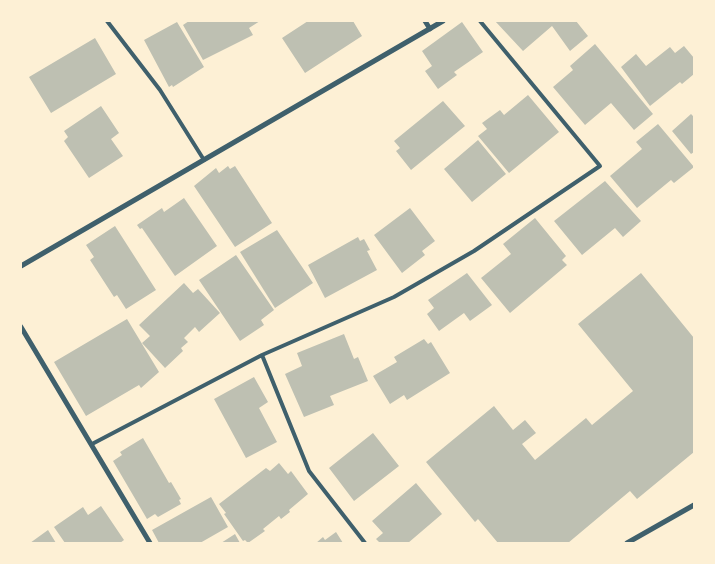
<!DOCTYPE html>
<html>
<head>
<meta charset="utf-8">
<style>
  body { margin:0 }
  #map { position:relative; width:715px; height:564px; overflow:hidden; background:#fdf0d5; font-family:"PT Serif",serif }
  canvas { display:block }
  .frame { position:absolute; inset:0; border:22px solid #fdf0d5; pointer-events:none }
</style>
</head>
<body>
<div id="map">
<canvas width="715" height="564"></canvas>
<div class="frame"></div>
</div>
<script>
const context = document.querySelector('canvas').getContext('2d');
context.lineJoin = 'round';
function paint(path, color) { context.fillStyle = color; context.fill(path, 'evenodd'); }
function trace(path, color, width, dash) { context.strokeStyle = color; context.lineWidth = width; context.lineCap = dash ? 'butt' : 'round'; context.setLineDash(dash || []); context.stroke(path); }
paint(new Path2D(`
  M189 21H260L249 28 253 35 203 60 183 25Z
  M308 21H353L362 36 305 73 282 38Z
  M495 21H576L588 36 570 51 552 26 523 51Z
  M177 22 204 67 173 87 172 85 169 87 144 40Z
  M462 22 483 52 454 72 457 75 438 89 425 71 432 66 422 51Z
  M95 38 116 74 51 113 29 77Z
  M595 44 653 114 634 130 611 103 585 125 553 87 573 70 570 66Z
  M684 46 694 58V74L682 84 680 82 650 106 621 67 636 54 646 66 670 47 675 53Z
  M528 95 559 132 509 173 478 136 487 129 482 123 500 110 504 115Z
  M443 101 465 126 411 170 396 151 400 148 394 141Z
  M101 106 119 133 111 139 123 156 89 178 64 141 68 137 64 131Z
  M691 114 694 117V152L691 154 672 131Z
  M658 124 694 167 674 183 671 180 637 208 610 176 642 149 636 142Z
  M478 140 506 174 472 202 444 169Z
  M228 166 230 169 235 166 272 223 235 247 194 186 216 168 219 173Z
  M605 181 641 221 623 237 615 228 582 255 554 221Z
  M184 198 217 246 175 276 142 228 140 229 137 225 162 208 164 212Z
  M410 208 435 241 422 251 425 255 402 273 374 235Z
  M535 218 566 256 562 260 567 265 510 313 481 278 511 254 503 244Z
  M115 226 156 290 126 309 117 295 114 297 90 260 94 257 86 245Z
  M277 230 313 283 275 308 240 252Z
  M358 237 360 241 364 239 370 250 367 251 377 270 325 298 308 265Z
  M236 255 274 310 261 320 264 325 240 341 199 280Z
  M467 273 492 305 470 321 464 313 439 331 427 314 434 308 428 300Z
  M641 273 694 338V452L637 499 630 491 568 543H498L478 519 475 522 426 462 494 406 513 430 525 420 536 433 522 444 535 460 586 418 592 425 633 391 578 324Z
  M184 283 193 293 198 289 220 313 199 332 195 327 184 338 188 342 181 348 183 351 165 368 142 343 150 336 139 325Z
  M127 319 159 372 141 388 139 385 86 416 54 362Z
  M344 334 354 359 358 357 368 381 330 396 334 405 304 417 285 374 302 366 297 353Z
  M424 339 428 344 431 342 450 373 407 400 404 395 390 404 373 376 397 362 394 357Z
  M254 377 268 402 259 408 277 442 246 458 214 399Z
  M373 433 399 466 354 501 329 468Z
  M143 438 169 483 171 482 181 499 179 500 181 504 158 517 155 514 147 519 113 461 122 455 120 452Z
  M279 463 288 474 291 471 308 494 289 510 290 512 281 519 279 516 263 529 265 531 248 543 245 540 243 541 224 514 226 513 219 504 266 468 270 471Z
  M416 483 442 514 408 543H380L376 539 383 533 372 521Z
  M211 497 228 527 200 543H159L152 530Z
  M101 506 124 540 120 543H65L54 527 83 507 88 515Z
  M48 530 56 543H30Z
  M336 532 343 543H316L323 537 325 540Z
  M235 534 240 543H221Z`), '#bec0b2');
trace(new Path2D(`
  M107 21 160 90 204 160
  M262 355 309 471 365 543
  M92 444 262 355 394 297 474 251 600 166 480 21`), '#3f606c', 4);
trace(new Path2D(`
  M425 21 430 29
  M21 266 443 21
  M21 327 150 543
  M627 543 694 505`), '#3f606c', 5);
</script>
</body>
</html>
